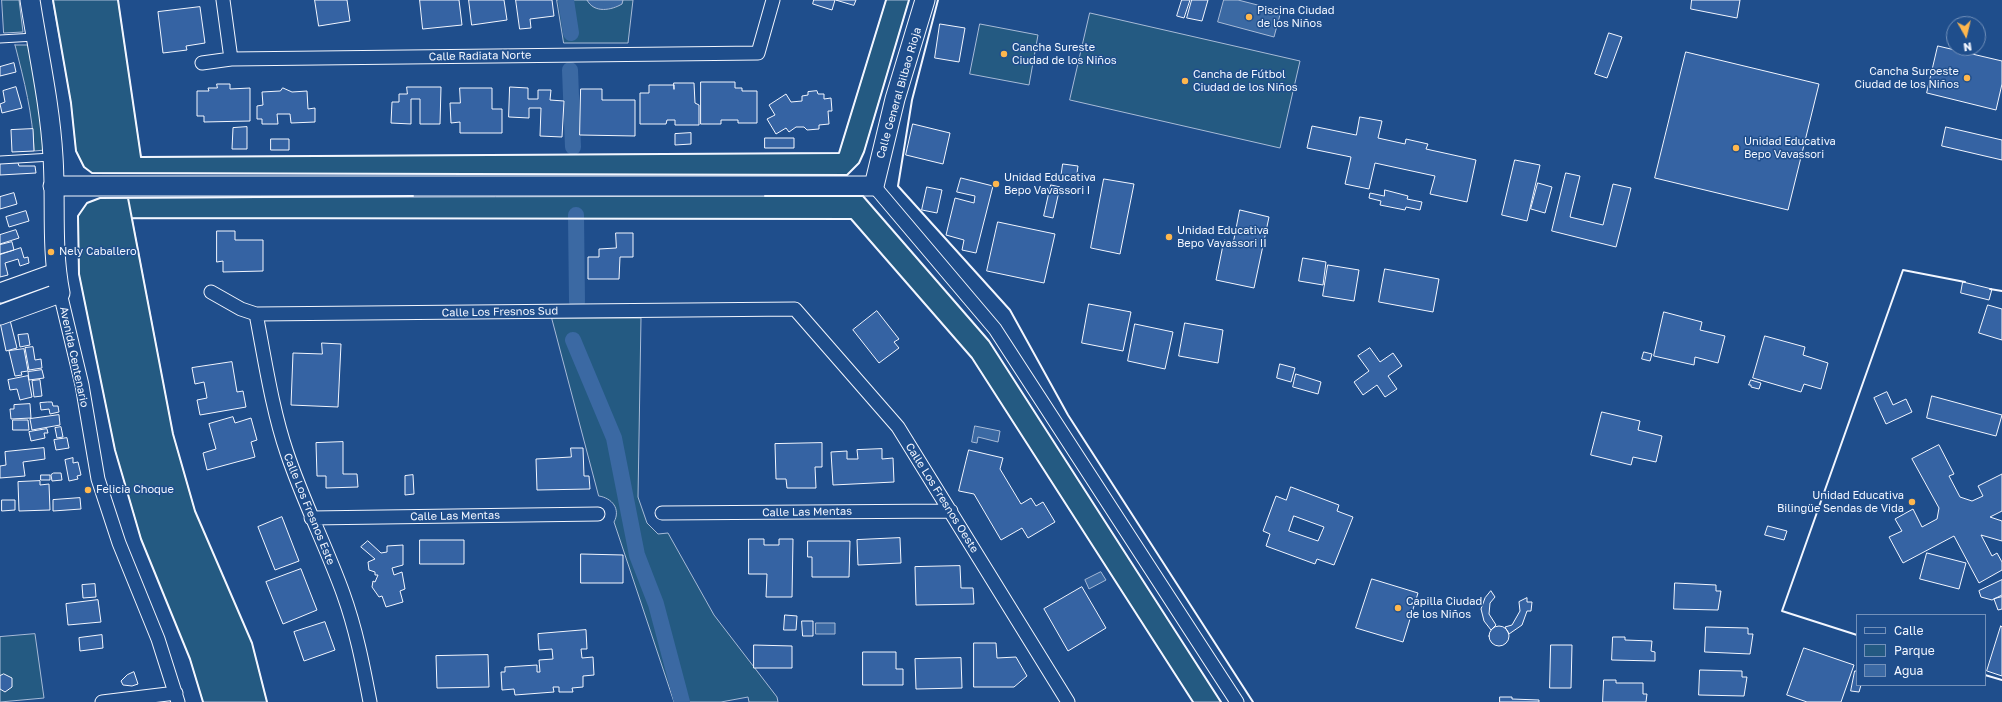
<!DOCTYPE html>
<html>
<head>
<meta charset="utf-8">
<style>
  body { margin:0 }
  #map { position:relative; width:2002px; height:702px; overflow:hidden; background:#1f4e8c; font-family:"Golos Text",sans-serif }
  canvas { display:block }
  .legend { position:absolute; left:1856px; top:614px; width:130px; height:72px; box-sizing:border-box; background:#1f4e8c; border:1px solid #7391ba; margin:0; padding:5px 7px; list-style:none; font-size:12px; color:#f2f6ff }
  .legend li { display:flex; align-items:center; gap:8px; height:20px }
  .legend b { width:20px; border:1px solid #7391ba }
  .north { position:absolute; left:1946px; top:16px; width:40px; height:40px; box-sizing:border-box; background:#1f4e8c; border:1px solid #7391ba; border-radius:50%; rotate:172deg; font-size:11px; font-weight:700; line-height:16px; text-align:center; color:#f2f6ff }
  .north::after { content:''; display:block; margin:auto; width:14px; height:18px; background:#ffb74d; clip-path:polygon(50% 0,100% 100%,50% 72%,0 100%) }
</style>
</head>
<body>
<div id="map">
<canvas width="2002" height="702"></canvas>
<ul class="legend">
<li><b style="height:5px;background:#1f4e8c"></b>Calle</li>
<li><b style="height:11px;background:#245a82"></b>Parque</li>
<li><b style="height:11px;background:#3b69a3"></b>Agua</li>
</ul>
<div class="north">N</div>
</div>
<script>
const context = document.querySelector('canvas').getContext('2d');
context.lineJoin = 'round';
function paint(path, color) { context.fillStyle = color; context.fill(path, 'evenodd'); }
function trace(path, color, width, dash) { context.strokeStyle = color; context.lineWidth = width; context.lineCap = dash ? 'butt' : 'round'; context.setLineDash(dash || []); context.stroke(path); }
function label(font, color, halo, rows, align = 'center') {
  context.font = font + ' "Golos Text",sans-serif'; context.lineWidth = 3; context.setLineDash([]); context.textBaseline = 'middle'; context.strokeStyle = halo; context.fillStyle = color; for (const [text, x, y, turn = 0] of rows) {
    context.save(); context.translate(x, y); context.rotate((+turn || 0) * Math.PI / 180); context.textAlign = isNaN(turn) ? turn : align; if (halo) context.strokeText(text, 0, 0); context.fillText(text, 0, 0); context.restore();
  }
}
const green = new Path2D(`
  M2 0H19L23 32 4 33Z
  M53 0H118L141 157 839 153 886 0H909L864 152 859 163 847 175 92 173 84 167 76 151 71 103Z
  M557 0H633L628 43H564Z
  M1090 13 1300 61 1280 148 1070 100Z
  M980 24 1038 35 1029 85 970 74Z
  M15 45H28L39 95 45 150 34 151C33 115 24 80 15 45Z
  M863 196 989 341 1221 702H1193L972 358 851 219 132 218 173 434 195 511 252 643 267 702H203L190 659 141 539 115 450 79 274 78 216 87 203 100 198H128Z
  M552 318H641L638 497 647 523 658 534 668 533 714 615 777 697 778 702H749L748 697 721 702H674L614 522C621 509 612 498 599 496Z
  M35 634 44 698 0 702V637Z`);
paint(green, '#245a82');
trace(green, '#a8bbd7', 1);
const water = new Path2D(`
  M587 0H623L622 4C612 10 594 14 587 0Z
  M1224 0H1238L1281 11 1274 37 1218 22Z
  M975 426 1000 431 998 442 978 437 977 443 972 442Z
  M1101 572 1106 580 1089 589 1085 580Z
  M816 623H835V634H816Z`);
paint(water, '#3b69a3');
trace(water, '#a8bbd7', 1);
trace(new Path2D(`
  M566 0 571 33
  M570 70 573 147
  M576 215 577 302
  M573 340 614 438 637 555 656 604 682 702`), '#3b69a3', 16);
const building = new Path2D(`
  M315 0H347L350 21 319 26Z
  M420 0H459L462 25 423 29Z
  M469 0H504L507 20 472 25Z
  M516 0H552L554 16 530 19 531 28 520 29Z
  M814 0H835L832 10 813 4Z
  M836 0H856L854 5Z
  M1182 0H1190L1184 18 1177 16Z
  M1192 0H1208L1202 21 1187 18Z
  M1692 0H1740L1737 18 1691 9Z
  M200 7 205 43 186 46 187 50 163 53 158 12Z
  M940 24 965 28 959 62 935 58Z
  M1609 33 1622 37 1607 78 1595 74Z
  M1938 46 2002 61V84L1996 110 1927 93Z
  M1686 52 1819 84 1788 210 1655 178Z
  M14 63 16 72 0 76V67Z
  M701 82H735V88H742V91H757V123H738V120H721V124H701Z
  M674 83H694L695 103 699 105V125H675V120H667L666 124H640V93H649V85H674V89Z
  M217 84H230V89L250 88V121L204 122V116H197V91H209L208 88H217Z
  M16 87 22 108 2 113 0 104 5 102 3 91Z
  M407 87H441L440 124H420V99H411V124L391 123 392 102H399V94H407Z
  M510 87 528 88V99H538V90H551L550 100 564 101 562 137 540 136 541 108H529V118L509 117Z
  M283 88 292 92 307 91 308 109 315 108V122L291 123 290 114H277L278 124H262V119H257V106L263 105 262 92 280 91Z
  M460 88H492V109H502V133H460V122L451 123 450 103H460Z
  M581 89H602V100H635V136L580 135Z
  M817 91 818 94H824V99L831 98 832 111H828L829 124 819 125V129L807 130 804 127H796L789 132 786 128 776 134 767 119 775 115 769 105 786 94 791 102 802 101V96L808 95V92Z
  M1360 117 1382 121 1378 138 1405 144 1406 139 1428 144 1426 149 1476 160 1467 202 1430 194 1435 176 1375 163 1369 189 1345 184 1351 157 1307 148 1312 126 1356 135Z
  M913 124 950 133 943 164 906 155Z
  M247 127V149H232L233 128Z
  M1946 127 2002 140V160L1942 146Z
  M33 129 34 151 12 152 11 130Z
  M691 133V144L675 145V134Z
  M765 138H794V148H765Z
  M271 139H289V150H271Z
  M1515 160 1540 165 1527 221 1502 215Z
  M18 163 19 166H35L36 173 0 175V164Z
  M1063 164 1078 166 1076 180 1061 178Z
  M1566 173 1580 176 1570 217 1603 225 1613 184 1631 188 1616 247 1552 231Z
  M961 178 993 186 976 253 962 250 964 240 946 235 955 198 974 203 975 196 957 192Z
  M1104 179 1134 184 1120 254 1091 248Z
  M1538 183 1552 187 1545 213 1531 209Z
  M1051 185 1060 187 1053 218 1044 216Z
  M927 187 942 190 937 213 922 210Z
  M1385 190 1408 196 1407 199 1422 202 1420 210 1406 207 1405 210 1380 205 1381 201 1369 198 1370 193 1384 196Z
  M14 193 17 204 0 209V197Z
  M1240 210 1269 217 1254 288 1216 280 1224 240 1233 242Z
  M26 211 29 221 9 227 6 217Z
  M998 222 1055 234 1044 283 987 271Z
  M16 230 19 238 0 244V235Z
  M217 231H235V240H263V271L223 272V261L217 262Z
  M616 233H633V257H620L619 279H588V257H599V249L616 248Z
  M12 242 14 250 0 254V245Z
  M21 248 24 258 28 257 29 263 20 266 18 259 5 263 8 275 0 277V255Z
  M1303 258 1326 262 1323 285 1299 281Z
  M1328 265 1359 270 1354 301 1323 296Z
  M1385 269 1439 279 1433 312 1379 302Z
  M1963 282 1992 289 1989 300 1961 293Z
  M1089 304 1131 312 1123 351 1082 343Z
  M1988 305 2002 309V340L1979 333Z
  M877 311 899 339 894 342 899 348 879 363 853 330Z
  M1664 312 1702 322 1700 330 1725 336 1718 363 1695 357 1694 365 1654 356Z
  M10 320 17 348 6 351 0 322Z
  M1185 323 1223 330 1218 363 1179 356Z
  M1135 324 1173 332 1165 369 1128 361Z
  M28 334 30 345 20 347 18 335Z
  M1765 336 1805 347 1803 355 1828 363 1821 389 1804 384 1801 392 1753 378Z
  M322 343 341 344 338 407 291 405 293 353 322 354Z
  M33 347 35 360 41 359 42 368 29 370 25 348Z
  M1370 348 1380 362 1393 353 1402 366 1388 376 1397 389 1385 397 1377 385 1363 395 1354 382 1369 371 1358 356Z
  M24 349 28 371 21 372 22 375 15 376 9 351Z
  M1644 352 1652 354 1650 361 1642 359Z
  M232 362 237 392 243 391 246 407 200 415 197 400 207 398 204 382 195 384 192 368Z
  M1280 364 1295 368 1291 382 1277 378Z
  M42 370 44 378 29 380 28 372Z
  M1296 374 1321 382 1318 394 1293 387Z
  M28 376 32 397 20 400 17 389 10 390 8 380Z
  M40 380 42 396 34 397 32 381Z
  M1751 380 1761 383 1759 389 1751 387V385H1749Z
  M1887 392 1893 405 1906 399 1912 412 1886 424 1874 398Z
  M1932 396 2002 415 1996 436 1927 418Z
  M48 402H52L53 406H58L59 412 50 414 49 409 41 410 40 403Z
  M30 404 31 418 11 419 10 409H14V405Z
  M1602 412 1640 421 1638 430 1662 436 1656 462 1633 457 1631 465 1591 455Z
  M59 415 60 425 32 430 30 419Z
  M233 417 235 423 251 418 257 440 251 442 255 457 207 470 203 453 216 449 209 424Z
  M13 420H28L29 430H13Z
  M61 427 63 437 57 438 55 428Z
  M47 429 48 433H44L45 438 31 441 29 432Z
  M67 438 69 448 56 450 54 440Z
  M343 442V474H357L358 487 326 488V476H317L316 443Z
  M822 443V467H815L816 488H787L786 479H776L775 444Z
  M1939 445 1954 474 1949 476 1960 497 1972 501 1983 496 1978 486 2002 474V511L1990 517 2002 521V541L1981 535 1992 556 1997 553 2002 562V570L1979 583 1954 536 1903 563 1889 537 1902 531 1895 519 1913 509 1922 527 1937 519 1939 508 1912 459Z
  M44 448 45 459 23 462 25 476 0 478V466L6 465 5 452Z
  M571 448H583L584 476H589L590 489 537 490 536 459 571 457Z
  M882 449V459L893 458 894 482 833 485 831 452 847 451V459H858L857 450Z
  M969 450 1003 458 1000 469 1021 504 1031 498 1036 506 1043 502 1055 522 1028 538 1022 528 1001 540 974 494 959 491Z
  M73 458V463L78 462 81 475 77 476 78 479 69 481 65 460Z
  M54 473H61L62 480 52 481 51 475Z
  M41 475H50V480H41Z
  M413 475 414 494 405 495V476Z
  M40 481V485L49 484 50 510 19 511 18 482Z
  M1291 487 1339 505 1337 511 1353 517 1334 565 1317 559 1315 564 1266 546 1270 534 1263 531 1276 496 1286 500ZM1294 516 1324 527 1318 541 1289 531Z
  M80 498 81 509 53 511V500Z
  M2 500H15V510L2 511Z
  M282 517 299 561 275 570 258 527Z
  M1768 526 1787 531 1784 540 1765 535Z
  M900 538 901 563 858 565 857 540Z
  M749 539H764V545H779V539H793L792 597H766L767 574H749Z
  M420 540H464V564H420Z
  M368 541 381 553 387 552V546L403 545V565L392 568 394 575 402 572 405 589 400 591 403 602 386 607 382 596 379 597 372 587 373 581 375 582 378 575H375V572L369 570 368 562 375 559 361 547Z
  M808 541H850L849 577H812V557H808Z
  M1927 553 1966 563 1959 589 1920 579Z
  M581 554 623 555V583H581Z
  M960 566 961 588H973L974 604 916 605 915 567Z
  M301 569 317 610 283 624 266 582Z
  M1372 579 1418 593 1403 642 1356 628Z
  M2002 580V595L1992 600 1981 597 1979 591Z
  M1675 583 1716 585V591H1721L1718 610 1674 609Z
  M95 584 96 597 83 598 82 585Z
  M1082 587 1106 628 1068 651 1044 609Z
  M1491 591 1495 597 1490 603 1489 614 1496 625 1491 630 1484 621 1481 609 1485 598Z
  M2002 597V609L1998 610 1994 599Z
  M1527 598V602H1532L1531 611H1527L1522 625 1509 634 1505 627 1512 625 1520 611 1519 602Z
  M98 600 101 622 68 625 66 604Z
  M785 615 797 616 796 630H784Z
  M802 621H813V636H803Z
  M325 622 335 650 304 661 294 632Z
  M1489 636a10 10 0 1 1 20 0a10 10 0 1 1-20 0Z
  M2001 626 2002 627V676L1987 671Z
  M1706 627 1748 628V634H1753L1750 654 1705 652Z
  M586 630 587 649H581L582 658 593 657 594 675 583 676V687L572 688 573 692H559V687H553L554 692 515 695 514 689 502 690 501 672H505V667L537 665V672H540L539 660 553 659 552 649 539 650 538 634Z
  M102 635 103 648 80 651 79 638Z
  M1613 637H1625V640L1652 641 1651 651 1655 652V661L1612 660Z
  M974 643H996L997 658 1016 657 1027 676 1014 687H974Z
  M754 645 792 646V668H754Z
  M1551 645H1572L1571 688H1550Z
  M1804 648 1854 665 1841 702H1807L1787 695Z
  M863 652H896V669H903V685H863Z
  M488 655 489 687 437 688 436 656Z
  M961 658 962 688 916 689 915 659Z
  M1700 670 1742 671V677H1747L1744 696 1699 695Z
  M1855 671H1857V685H1861L1859 692 1851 691Z
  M134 672 138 684 132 686 123 685 121 681 127 675Z
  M4 674 12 678V687L5 692 0 689V676Z
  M1604 680H1616V683H1643V694H1647L1646 702H1603Z
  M1500 697H1512V699L1539 700V702H1500Z`);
paint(building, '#3563a3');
trace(building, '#f2f6ff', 1);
const lane = new Path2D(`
  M0 39 35 37
  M0 160 52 157`);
const street = new Path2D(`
  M223 0 231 59
  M202 63 231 59 758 53 773 0
  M874 186 995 329 1237 702
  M211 292 241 309 256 314 795 309 898 427 1068 702
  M60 293 82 385 98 479 119 543 158 639 178 702
  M256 314C265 360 272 409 287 453 303 501 326 546 343 593 356 629 363 665 370 702
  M662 513 951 511
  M311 518 598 514
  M102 702 176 693`);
const secondary = new Path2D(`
  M53 186H874L895 99 925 0
  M0 293 56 273
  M0 315 60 293C51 248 56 202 53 157 50 104 38 52 30 0`);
trace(lane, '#f2f6ff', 9);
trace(street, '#f2f6ff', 15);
trace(secondary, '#f2f6ff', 21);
trace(lane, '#1f4e8c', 7);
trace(street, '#1f4e8c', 13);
trace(secondary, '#1f4e8c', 19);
trace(new Path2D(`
  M53 0 71 103 76 151 84 167 92 173 847 175 859 163 864 152 909 0
  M118 0 141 157 839 153 886 0
  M938 0 912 100 898 186 1010 310 1068 415 1253 702
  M765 196H863L989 341 1221 702
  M128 198 173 434 195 511 252 643 267 702
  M132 218 851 219 972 358 1193 702
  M1990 289 2002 291
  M1857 635 1782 611 1903 270 1965 282
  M1985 675 2002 680
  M203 702 190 659 141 539 115 450 79 274 78 216 87 203 100 198 413 196`), '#f2f6ff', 2);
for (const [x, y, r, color] of [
  [1249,17,4,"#ffb74d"],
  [1004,54,4,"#ffb74d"],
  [1967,78,4,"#ffb74d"],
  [1185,81,4,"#ffb74d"],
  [1736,148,4,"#ffb74d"],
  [996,184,4,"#ffb74d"],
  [1169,237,4,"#ffb74d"],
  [51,252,4,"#ffb74d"],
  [88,490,4,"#ffb74d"],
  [1912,502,4,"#ffb74d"],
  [1398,608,4,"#ffb74d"]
]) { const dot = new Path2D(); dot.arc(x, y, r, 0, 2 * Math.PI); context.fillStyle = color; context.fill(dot); trace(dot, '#1f4e8c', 1.5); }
label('11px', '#f2f6ff', '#1f4e8c', [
  ["Piscina Ciudad",1257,11],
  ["de los Niños",1257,24],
  ["Cancha Sureste",1012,48],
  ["Ciudad de los Niños",1012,61],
  ["Cancha Suroeste",1959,72,"right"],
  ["Ciudad de los Niños",1959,85,"right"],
  ["Cancha de Fútbol",1193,75],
  ["Ciudad de los Niños",1193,88],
  ["Unidad Educativa",1744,142],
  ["Bepo Vavassori",1744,155],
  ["Unidad Educativa",1004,178],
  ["Bepo Vavassori I",1004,191],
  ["Unidad Educativa",1177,231],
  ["Bepo Vavassori II",1177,244],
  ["Nely Caballero",59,252],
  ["Felicia Choque",96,490],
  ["Unidad Educativa",1904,496,"right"],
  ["Bilingüe Sendas de Vida",1904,509,"right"],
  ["Capilla Ciudad",1406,602],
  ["de los Niños",1406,615]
], 'left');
label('11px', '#f2f6ff', '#1f4e8c', [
  ["Calle Radiata Norte",480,56,-1],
  ["Calle General Bilbao Rioja",899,93,-74],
  ["Calle Los Fresnos Sud",500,312,-1],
  ["Avenida Centenario",74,357,78],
  ["Calle Los Fresnos Oeste",942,498,58],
  ["Calle Los Fresnos Este",309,509,68],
  ["Calle Las Mentas",807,512,-1],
  ["Calle Las Mentas",455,516,-1]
]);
</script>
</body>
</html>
